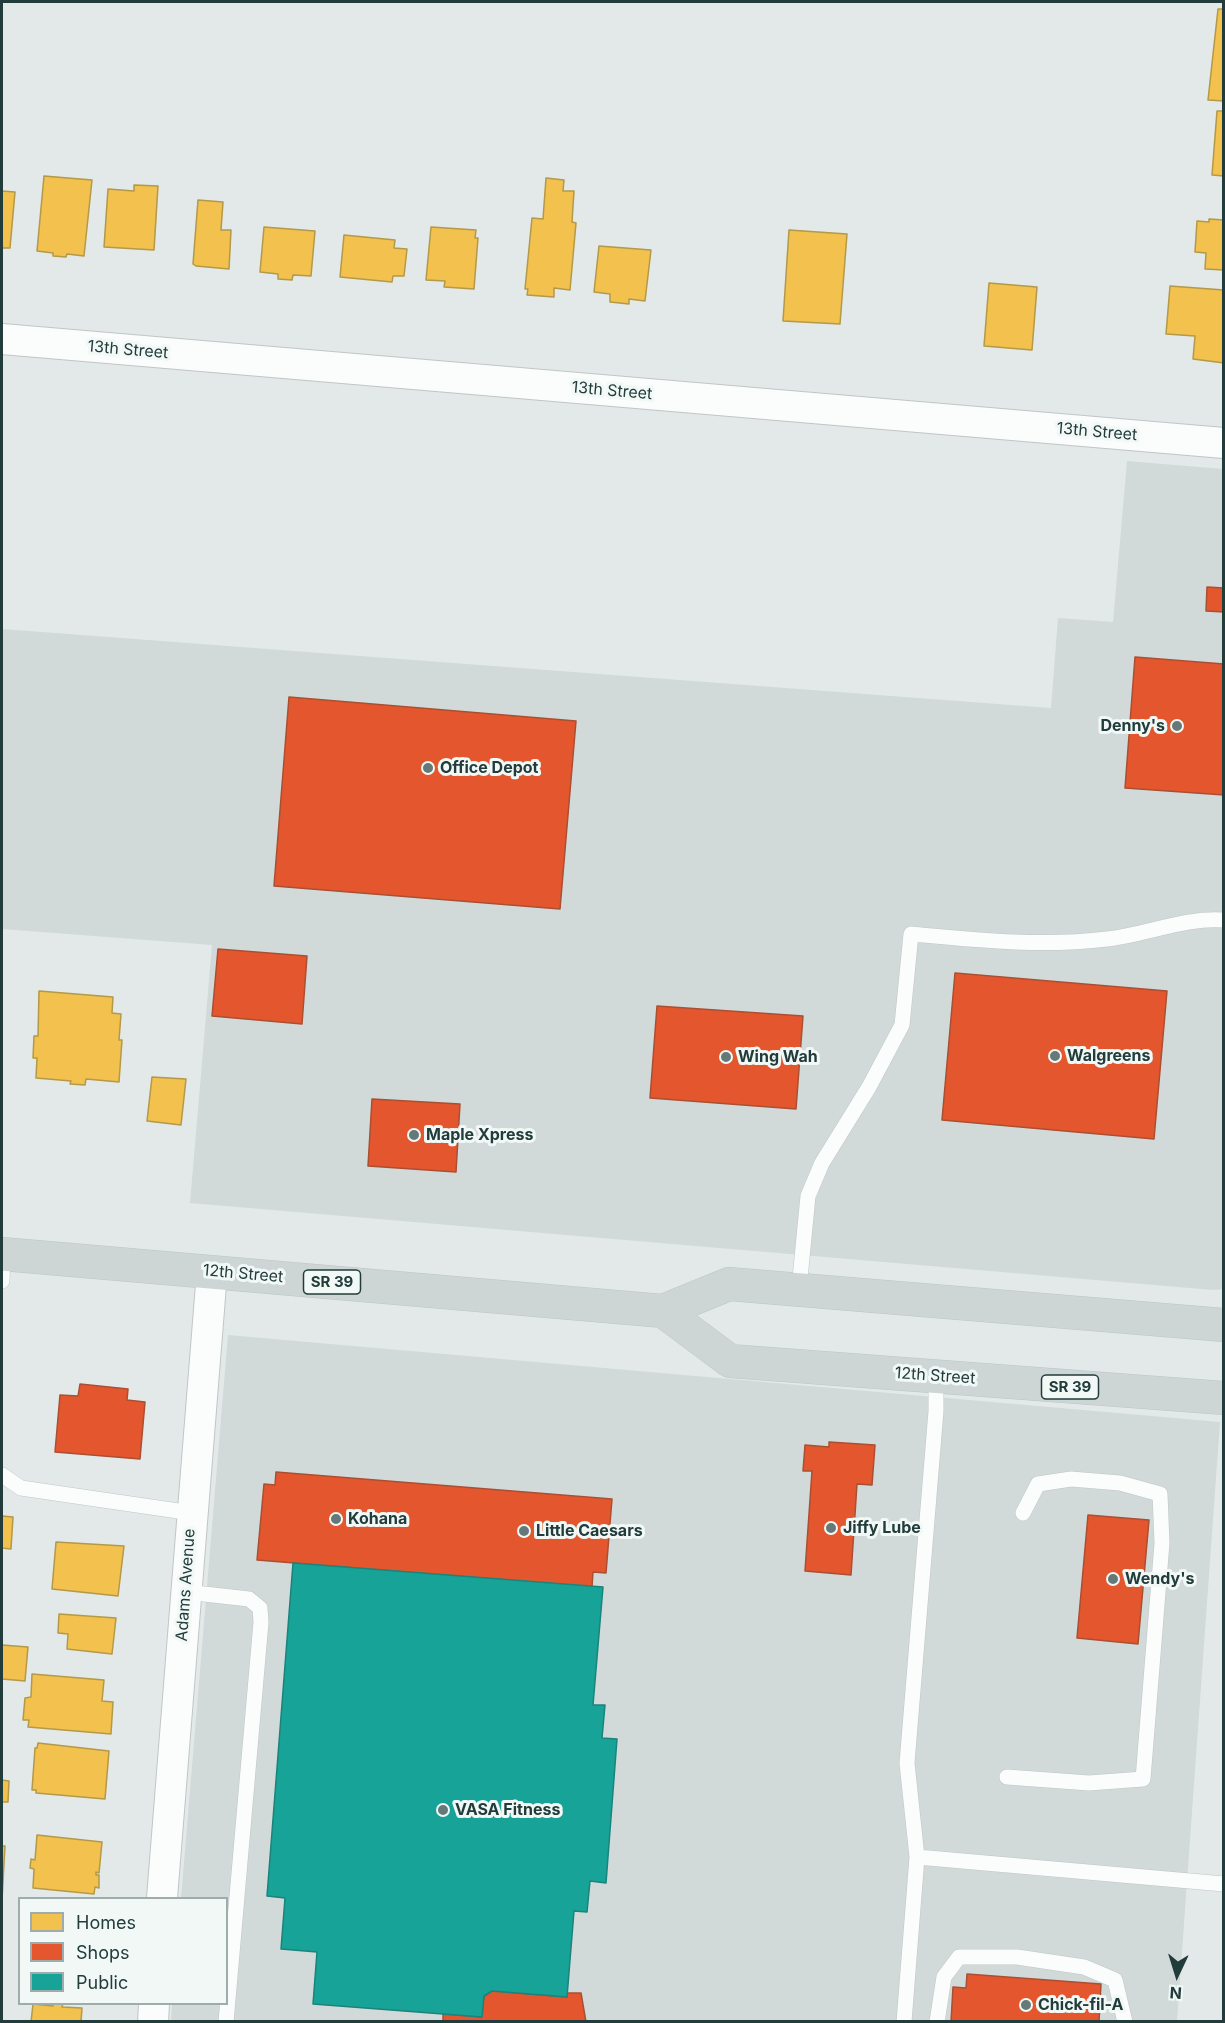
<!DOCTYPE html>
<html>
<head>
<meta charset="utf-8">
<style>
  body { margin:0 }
  #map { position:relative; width:1225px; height:2023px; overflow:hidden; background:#e3e9e8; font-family:Inter,sans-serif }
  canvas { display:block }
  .frame { position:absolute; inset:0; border:3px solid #213c3b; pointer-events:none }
  .legend { position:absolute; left:18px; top:1897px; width:210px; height:108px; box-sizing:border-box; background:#f1f8f6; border:2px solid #9eadab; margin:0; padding:8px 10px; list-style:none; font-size:18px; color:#213c3b }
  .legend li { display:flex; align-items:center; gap:12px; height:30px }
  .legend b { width:30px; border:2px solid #9eadab }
  .north { position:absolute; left:1147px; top:1945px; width:60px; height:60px; -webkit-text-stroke:4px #f1f8f6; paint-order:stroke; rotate:184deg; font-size:16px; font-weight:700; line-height:24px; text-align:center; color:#213c3b }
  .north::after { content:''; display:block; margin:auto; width:21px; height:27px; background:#213c3b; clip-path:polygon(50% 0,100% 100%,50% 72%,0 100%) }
</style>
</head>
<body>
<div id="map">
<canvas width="1225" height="2023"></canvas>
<div class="frame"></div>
<ul class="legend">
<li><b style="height:16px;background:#f2c14e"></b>Homes</li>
<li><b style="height:16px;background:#e4572e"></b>Shops</li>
<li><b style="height:16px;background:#17a398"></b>Public</li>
</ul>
<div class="north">N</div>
</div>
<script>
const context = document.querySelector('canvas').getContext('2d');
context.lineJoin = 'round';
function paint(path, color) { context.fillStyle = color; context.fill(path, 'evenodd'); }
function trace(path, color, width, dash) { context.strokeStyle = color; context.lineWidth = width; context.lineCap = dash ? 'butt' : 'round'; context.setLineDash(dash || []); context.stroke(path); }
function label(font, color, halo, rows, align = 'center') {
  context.font = font + ' Inter,sans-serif'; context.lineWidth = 6; context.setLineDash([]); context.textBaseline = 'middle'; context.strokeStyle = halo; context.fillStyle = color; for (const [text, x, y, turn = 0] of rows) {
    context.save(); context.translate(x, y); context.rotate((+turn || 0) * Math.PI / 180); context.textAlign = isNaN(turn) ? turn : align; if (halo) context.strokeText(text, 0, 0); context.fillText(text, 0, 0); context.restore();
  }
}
paint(new Path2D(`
  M1127 461 1223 469V1289L1213 1290 190 1203 212 945 2 929V629L1051 708 1058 618 1113 622Z
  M228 1335 1220 1422 1177 2021 171 2022 172 2004H226V1898H181Z`), '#d1dad9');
const homes = new Path2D(`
  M1218 9H1224V101L1208 100Z
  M1217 111H1224V176L1212 175Z
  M44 176 92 180 84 256 67 254 66 257 53 256V253L37 251Z
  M546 178 564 180 563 191H574L572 222 576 223 570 290 554 288V297L527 295 528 289H525L532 218 543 219Z
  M134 185 158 186 154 250 104 247 108 189 134 191Z
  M2 191 15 192 10 248H2Z
  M198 200 223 202 221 230H231L229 269 196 266 193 264Z
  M1209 219 1224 220V270L1205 269 1206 253 1195 252 1197 221 1209 222Z
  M264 227 315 231 311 276 293 275 292 280 278 279V274L260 272Z
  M431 227 476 230 475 238H478L474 289 444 287 445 281 426 280Z
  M789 230 847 234 840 324 783 321Z
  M344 235 395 240 394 248 407 249 404 276H393L392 282 340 277Z
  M599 246 651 250 645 301 629 299V304L610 302V294L594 292Z
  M989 283 1037 287 1032 350 984 346Z
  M1170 286 1224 290V363L1193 359 1195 336 1166 334Z
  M39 991 113 997 112 1013 121 1014 119 1040H122L119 1082 86 1079 85 1085 70 1084 71 1081 36 1078 37 1058H33L34 1036H38Z
  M152 1077 186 1079 181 1125 147 1121Z
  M2 1516 13 1517 11 1549 2 1548Z
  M56 1542 124 1546 118 1596 52 1589Z
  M59 1614 116 1618 112 1654 67 1649 68 1634 58 1633Z
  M2 1645 28 1647 25 1681 2 1679Z
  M32 1674 104 1680 102 1701 113 1702 111 1734 28 1727 29 1720H23L25 1698 31 1697Z
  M38 1743 109 1751 105 1799 36 1793V1790H32L35 1748H37Z
  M2 1780 9 1781 8 1802H2Z
  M37 1835 102 1842 99 1873 96 1872V1875H99V1888L95 1887 94 1894 33 1888 34 1869 30 1868 31 1859 35 1860Z
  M2 1846H5L2 1900Z
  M33 2004 53 2006V2004H63L62 2007 82 2008 81 2022H31Z`);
paint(homes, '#f2c14e');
trace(homes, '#b39948', 1.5);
const shops = new Path2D(`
  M1207 587 1224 588V612L1206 611Z
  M1135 657 1224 664V795L1125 788Z
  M289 697 576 721 560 909 274 886Z
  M218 949 307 956 302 1024 212 1016Z
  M955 973 1167 991 1154 1139 942 1120Z
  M657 1006 803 1016 796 1109 650 1098Z
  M372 1099 460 1104 456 1172 368 1166Z
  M80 1384 128 1389 127 1400 145 1402 140 1459 55 1452 60 1395 78 1396Z
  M829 1442 875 1445 872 1485 857 1484 851 1575 805 1571 812 1471H803L805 1445 829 1447Z
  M276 1472 612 1499 606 1573 593 1572 592 1587 257 1560 264 1484 275 1485Z
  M1088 1515 1149 1520 1138 1644 1077 1638Z
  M967 1974 1101 1984 1099 2022H951L953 1987 966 1988Z
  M492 1991 567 1997V1993H581L586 2022H443V2014L482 2017 484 1996Z`);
paint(shops, '#e4572e');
trace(shops, '#aa4f32', 1.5);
const public = new Path2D(`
  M293 1563 603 1587 593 1705H605L602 1738 617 1739 606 1883 590 1881 587 1912 574 1911 567 1997 492 1991 484 1996 482 2017 313 2004 317 1952 281 1949 285 1898 267 1896Z`);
paint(public, '#17a398');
trace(public, '#1a847c', 1.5);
const lane = new Path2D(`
  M2 1281 3 1254
  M799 1289 808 1196 822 1163 869 1087 902 1025 911 934C976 940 1041 947 1107 939 1146 935 1184 917 1224 920
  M2 1475 21 1488 192 1513
  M186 1592 249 1599 260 1608 261 1622 226 2022
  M1007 1777 1089 1783 1143 1779 1162 1543 1160 1494 1120 1483 1071 1479 1038 1484 1023 1513
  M917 1857 1224 1884
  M904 2022 917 1857 907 1763 936 1411V1376
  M937 2022 944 1977 959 1957H1017L1084 1967 1115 1980 1125 2022`);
const street = new Path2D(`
  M2 339 1224 443
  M162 1898 212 1272
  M153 2022 154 2004`);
const primary = new Path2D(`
  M2 1254 663 1311 729 1284 1224 1325
  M663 1311 730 1361 1224 1398`);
trace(lane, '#c0c6c5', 16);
trace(street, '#c0c6c5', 32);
trace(primary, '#bcc5c5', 34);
trace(lane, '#fbfcfc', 15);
trace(street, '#fbfcfc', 30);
trace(primary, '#cdd5d5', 33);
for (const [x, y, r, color] of [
  [1177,726,6,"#657978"],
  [428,768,6,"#657978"],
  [1055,1056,6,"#657978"],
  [726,1057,6,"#657978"],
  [414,1135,6,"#657978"],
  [336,1519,6,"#657978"],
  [831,1528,6,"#657978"],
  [524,1531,6,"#657978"],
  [1113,1579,6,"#657978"],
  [443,1810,6,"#657978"],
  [1026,2005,6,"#657978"]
]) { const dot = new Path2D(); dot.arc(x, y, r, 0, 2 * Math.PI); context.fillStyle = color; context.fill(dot); trace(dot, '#f1f8f6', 2); }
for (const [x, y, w] of [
  [332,1282,57],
  [1070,1387,57]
]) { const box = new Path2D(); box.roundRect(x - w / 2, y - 12, w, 24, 4.5); context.fillStyle = '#f1f8f6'; context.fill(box); trace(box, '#213c3b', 1.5); }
label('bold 15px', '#213c3b', null, [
  ["SR 39",332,1282],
  ["SR 39",1070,1387]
]);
label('16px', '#213c3b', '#f1f8f6', [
  ["13th Street",128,350,5],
  ["13th Street",612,391,5],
  ["13th Street",1097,432,5],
  ["12th Street",243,1274,5],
  ["12th Street",935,1376,4],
  ["Adams Avenue",186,1585,-86]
]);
label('bold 16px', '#213c3b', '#f1f8f6', [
  ["Denny's",1165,726,"right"],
  ["Office Depot",440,768],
  ["Walgreens",1067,1056],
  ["Wing Wah",738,1057],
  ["Maple Xpress",426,1135],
  ["Kohana",348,1519],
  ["Jiffy Lube",843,1528],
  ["Little Caesars",536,1531],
  ["Wendy's",1125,1579],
  ["VASA Fitness",455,1810],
  ["Chick-fil-A",1038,2005]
], 'left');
</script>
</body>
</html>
